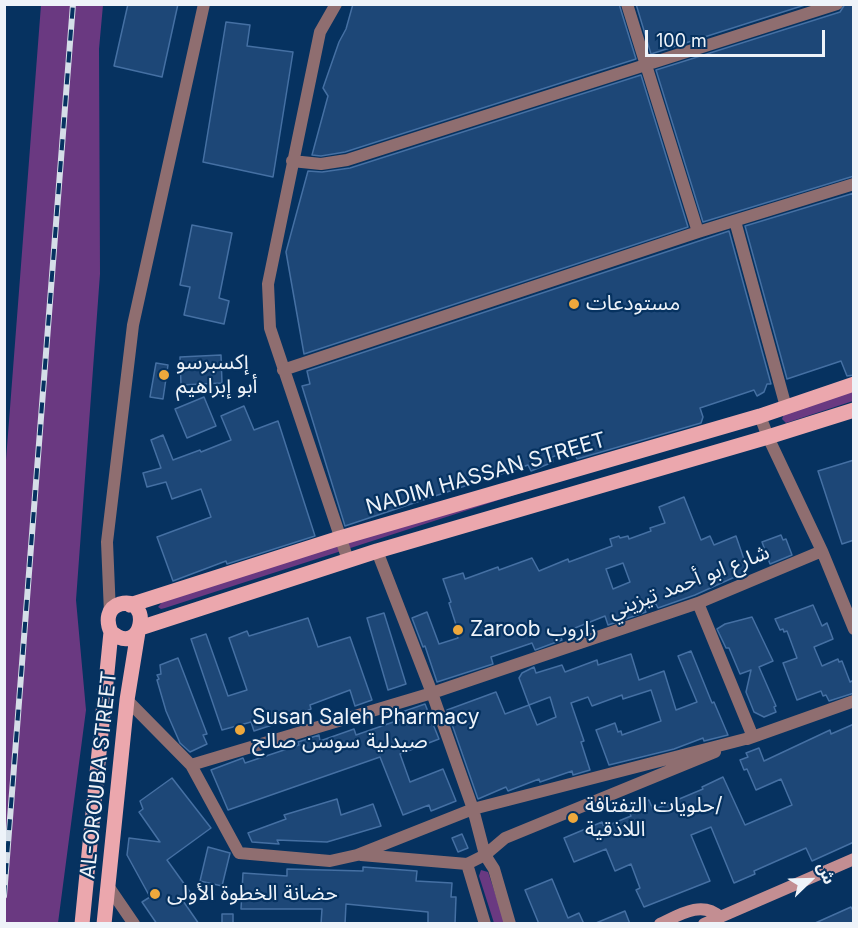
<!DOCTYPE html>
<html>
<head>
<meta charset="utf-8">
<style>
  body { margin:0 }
  #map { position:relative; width:858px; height:928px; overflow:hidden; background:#063260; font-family:Inter,"Noto Sans Arabic",sans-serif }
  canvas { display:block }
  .frame { position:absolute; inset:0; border:6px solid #eef3f9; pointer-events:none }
  .north { position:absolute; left:780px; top:850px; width:60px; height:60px; -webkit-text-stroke:4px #063260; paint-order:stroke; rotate:67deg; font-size:16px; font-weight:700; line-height:24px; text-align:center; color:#eef3f9 }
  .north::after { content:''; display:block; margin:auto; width:21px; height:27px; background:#eef3f9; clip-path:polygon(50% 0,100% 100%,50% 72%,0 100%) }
  .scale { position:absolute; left:645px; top:30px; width:180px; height:27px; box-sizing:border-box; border:3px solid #eef3f9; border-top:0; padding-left:8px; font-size:18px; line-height:21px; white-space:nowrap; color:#eef3f9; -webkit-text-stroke:4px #063260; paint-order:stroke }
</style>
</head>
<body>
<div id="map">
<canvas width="858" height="928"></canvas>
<div class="frame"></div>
<div class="north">ش</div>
<div class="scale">100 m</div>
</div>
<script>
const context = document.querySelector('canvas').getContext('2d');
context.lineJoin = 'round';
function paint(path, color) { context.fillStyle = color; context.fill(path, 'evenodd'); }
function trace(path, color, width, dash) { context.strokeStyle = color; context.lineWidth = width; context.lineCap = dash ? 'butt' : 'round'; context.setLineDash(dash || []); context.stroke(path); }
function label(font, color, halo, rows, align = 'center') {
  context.font = font + ' Inter,"Noto Sans Arabic",sans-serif'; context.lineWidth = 4.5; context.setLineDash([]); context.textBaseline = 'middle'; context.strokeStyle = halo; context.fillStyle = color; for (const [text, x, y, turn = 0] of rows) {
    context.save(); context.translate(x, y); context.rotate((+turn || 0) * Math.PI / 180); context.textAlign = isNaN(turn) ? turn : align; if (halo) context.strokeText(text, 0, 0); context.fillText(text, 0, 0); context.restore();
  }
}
paint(new Path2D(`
  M41 5H103L99 49 100 274 76 600 86 710 58 923 5 924V473Z
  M853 391V401L786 423 782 419 784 414Z
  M732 418 573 476 165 608 161 609 158 607 163 601Z
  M481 870 488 872 505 923H494L479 876Z`), '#6a3981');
const building = new Path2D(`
  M128 4H178L162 77 114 66Z
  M353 4H619L636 59 345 152 321 156 312 155 328 96 323 88 339 42 346 29Z
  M636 4H808L651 54Z
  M845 4H854V176L703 222 656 70 840 12Z
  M226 22 250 25 247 46 293 52 273 177 203 162Z
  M641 75 688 227 304 354 286 252 308 171 322 172 350 168Z
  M854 193V375L847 376 841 361 787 379 745 226Z
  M192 225 232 233 219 298 229 301 224 324 184 315 190 287 180 285Z
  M729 231 771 384H767L764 392 757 396 754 390 700 408 703 417 701 423 577 459 573 450 552 457 553 462 531 471 528 465 345 526 302 386 310 384 307 371Z
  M221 355 222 383 181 385 180 357Z
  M156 363 168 365 163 399 150 397Z
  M204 397 216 426 187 438 175 409Z
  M244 406 254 430 278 421 315 536 227 564 226 561 173 581 157 537 211 517 201 489 172 499 166 482 147 487 143 473 161 468 151 440 163 435 173 460 200 450 201 452 231 440 221 416Z
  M854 460V540L842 544 818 471Z
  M684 497 701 540 710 536 714 545 736 536 748 571 695 595 658 608 656 604 644 608 646 612 608 625 605 616 560 634 562 640 535 650 532 643 491 657 493 664 437 682 425 646 423 647 412 618 427 612 439 644 458 638 457 635 459 634 449 603 451 602 443 579 463 573 465 579 498 567 499 570 532 558 539 571 568 559 569 562 612 546 610 539 619 536 620 538 628 536 629 539 651 531 650 528 665 523 659 507ZM623 563 630 582 613 589 606 569Z
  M781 535 783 540 786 539 792 555 770 564 762 542Z
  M813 605 822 626 827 623 833 639 814 647 822 666 838 659 839 662 842 661 850 682 854 680V693L829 701 826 695 823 696 821 691 797 700 783 663 797 658 787 631 784 632 783 629 780 630 775 619Z
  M384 613 406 684 388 690 367 618Z
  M752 617 773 661 759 667 776 706 774 707 776 712 764 717 754 712 746 692 751 670 740 674 729 648H726L717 629 725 624Z
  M308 618 318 647 350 637 372 700 355 706 350 690 310 705 311 709 278 723 254 731 251 722 222 730 191 639 206 634 228 696 247 690 229 638 247 631 249 636Z
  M691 651 712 703 714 702 728 735 704 741 703 738 674 749 609 765 596 730 615 723 618 732 621 731 622 735 661 721 651 690 623 699 622 695 592 706 588 697 571 703 584 741 581 742 590 770 573 775 572 771 540 782 539 779 508 791 506 787 478 799 447 710 496 692 505 714 529 705 537 725 556 717 550 697 529 705 519 678 522 673 534 667 536 673 562 665 565 672 597 660 598 665 631 654 639 680 664 671 676 710 697 702 678 656Z
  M178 658 207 734 203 735 207 744 190 752 180 743 166 711 157 680 159 679 157 675 161 674 160 665Z
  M425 704 439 739 400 754 410 782 443 769 456 801 431 811 429 805 403 815 380 757 228 810 211 770 243 758 245 763 299 745 298 742 319 735 320 741 354 729 356 735 402 719 399 713Z
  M854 724V842L812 861 806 848 754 871 755 874 734 883 711 827 691 835 710 881 644 907 636 890 640 888 631 864 615 871 606 849 574 862 564 838 602 822 604 827 631 816 628 809 649 800 653 810 703 789 702 787 723 777 745 825 792 805 781 779 756 790 747 769 744 770 740 760 748 757 746 753 759 748 764 761 830 730 831 734Z
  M172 778 211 828 167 860 190 892 181 898 199 924H157L142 902 150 897 127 855 129 838 160 842 139 812 143 809 140 801Z
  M337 799 341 815 373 804 381 826 327 842 277 840 279 844 252 842 248 833 286 819 284 815Z
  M462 834 468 848 458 852 452 838Z
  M208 847 230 853 222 886 200 881Z
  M363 867 417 871 416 881 452 883 451 897H456L455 924H428V912L346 904 345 924H321L322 909H241L243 873 287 876V869L363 871Z
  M552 879 568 918 579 913 584 924H539L525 890Z
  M851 907 854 913V924H813Z
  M625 911 630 924 596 923Z
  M222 914H233V924H222Z`);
paint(building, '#1d4777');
trace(building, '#4570a3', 1.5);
trace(new Path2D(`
  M336 4 320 32 268 284 270 328 348 560
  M627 4 698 232
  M292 161 321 164 347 160 837 4
  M735 221 786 407
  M283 370 698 232 854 184
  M760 416 768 437 822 551 854 629
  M377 551 432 693 473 809 485 855 494 869 510 924
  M698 603 753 737
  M110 613 107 542 133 325 204 4
  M127 700 191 765 239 853 330 861 357 855 473 809 753 737
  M747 739 854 701
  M191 765 432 693 698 603 822 551
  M361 855 467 864 485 855 505 838 715 752
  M467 864 485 924
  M108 886 134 924`), '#8f6e70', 12);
trace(new Path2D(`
  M660 924C679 915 702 900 720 917
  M704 924 854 859`), '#c38e92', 12);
trace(new Path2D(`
  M130 605 340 538 760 416 854 384
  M140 628 377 551 768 437 854 410
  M82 924 111 632C106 621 107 608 120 604 153 595 143 659 111 632
  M104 924 127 700 138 632`), '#eba7ad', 15);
const rail = new Path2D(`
  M4 896 73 4`);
trace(rail, '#d5dee8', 6);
trace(rail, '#063260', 4, [11]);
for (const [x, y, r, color] of [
  [574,304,6,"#eea83c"],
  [164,375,6,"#eea83c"],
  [458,630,6,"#eea83c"],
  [240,730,6,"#eea83c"],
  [573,818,6,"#eea83c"],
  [155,894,6,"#eea83c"]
]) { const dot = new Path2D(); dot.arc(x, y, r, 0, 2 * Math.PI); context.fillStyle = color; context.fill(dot); trace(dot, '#063260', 2); }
label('21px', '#eef3f9', '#063260', [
  ["مستودعات",586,304],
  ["إكسبرسو",176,363],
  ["أبو إبراهيم",176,387],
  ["Zaroob زاروب",470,630],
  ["Susan Saleh Pharmacy",252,718],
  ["صيدلية سوسن صالح",252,742],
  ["حلويات التفتافة/",585,806],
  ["اللاذقية",585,830],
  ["حضانة الخطوة الأولى",167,894]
], 'left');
label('21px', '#eef3f9', '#063260', [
  ["NADIM HASSAN STREET",486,474,-16],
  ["شارع ابو أحمد تيزيني",689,582,-21],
  ["AL-OROUBA STREET",99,775,-84]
]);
</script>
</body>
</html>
